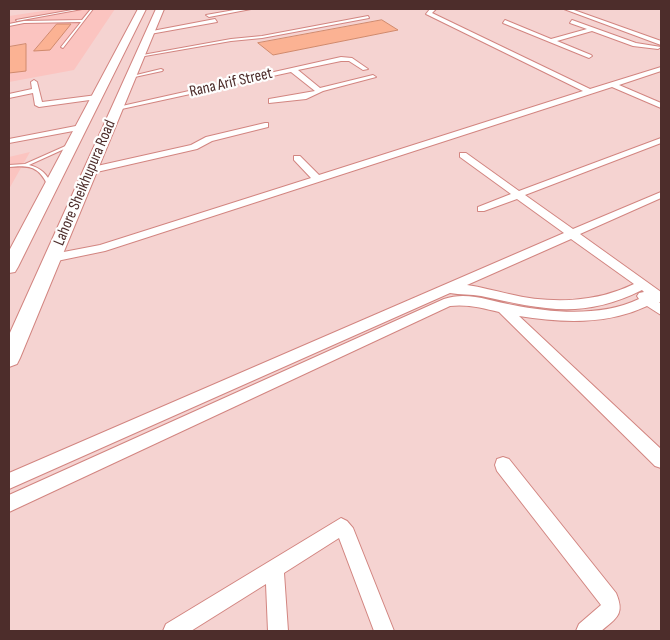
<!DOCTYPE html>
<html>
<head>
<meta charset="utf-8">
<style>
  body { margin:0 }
  #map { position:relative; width:670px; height:640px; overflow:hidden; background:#f5d3d1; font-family:"Sofia Sans Condensed",sans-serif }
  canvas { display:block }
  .frame { position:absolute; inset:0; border:10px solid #4d2d2b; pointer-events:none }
</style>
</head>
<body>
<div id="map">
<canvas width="670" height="640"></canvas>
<div class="frame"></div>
</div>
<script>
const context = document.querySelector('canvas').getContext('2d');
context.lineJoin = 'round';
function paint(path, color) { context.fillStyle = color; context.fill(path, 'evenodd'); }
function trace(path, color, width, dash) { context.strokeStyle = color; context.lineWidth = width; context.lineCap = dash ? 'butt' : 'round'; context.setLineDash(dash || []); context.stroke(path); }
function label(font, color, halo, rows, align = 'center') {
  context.font = font + ' "Sofia Sans Condensed",sans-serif'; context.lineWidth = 4.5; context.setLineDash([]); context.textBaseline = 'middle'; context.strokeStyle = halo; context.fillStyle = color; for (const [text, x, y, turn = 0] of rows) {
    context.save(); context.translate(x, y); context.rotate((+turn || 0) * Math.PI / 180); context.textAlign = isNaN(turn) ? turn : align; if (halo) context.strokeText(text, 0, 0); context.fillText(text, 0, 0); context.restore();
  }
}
paint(new Path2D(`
  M56 9H115L74 70 9 82V16Z
  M30 152 9 189V157Z`), '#fbc4c0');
const building = new Path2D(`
  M382 20 398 30 273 55 258 43Z
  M57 24H71L50 50 34 51Z
  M26 44V71L9 73V47Z`);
paint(building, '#fbb293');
trace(building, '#d08a6d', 1);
const service = new Path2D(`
  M78 9H82L17 21 16 20Z
  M91 9H93L63 48 61 47 81 22 24 23 9 26V24L24 21 82 20Z
  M368 16 369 18 262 38 231 41 139 57 137 56 231 39 262 36Z
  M161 69 163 70 162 71 130 78 128 77Z
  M70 144 73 145 29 165C41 168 47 174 52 185V186H48C39 166 29 165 9 167V165L25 164Z`);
const minor = new Path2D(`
  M240 9H251L209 17 206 15Z
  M430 9H436L432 13 590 89 661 67V71L619 85 661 103V108L612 87 105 251 52 262 48 261 46 258 48 255 100 245 311 178 294 160V156H300L319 175 583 91 426 14Z
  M564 9H571L661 41V45Z
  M215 19 217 22 150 34 147 32Z
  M505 20 551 39 587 29 570 23 572 20 636 43 661 47 658 49 633 46 592 31 557 41 591 55 592 56 589 58 503 23Z
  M341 57 352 58 368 69 363 70 349 61H341L298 70 320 88 373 75 376 77 323 91 306 99 269 103V99L315 91 291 72 117 110 113 108Z
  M34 80 37 82 42 102 97 95 101 97 97 99 39 107 35 105 33 93 9 98V94L32 89 31 82Z
  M265 123H268V127L212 141 197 149 88 174 84 171 88 168 191 145 206 137Z
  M81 125H84V129L9 143V139Z
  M661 138V143L525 195 573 229 661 192V198L580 234 661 292V302H659L661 304V315L647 306C607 325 562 323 519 316L661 449V468L655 466 499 312C483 308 467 304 450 306L9 512V495L444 299C467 291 490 301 513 305 553 313 601 317 639 299L637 296 639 293 644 292 642 290C582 320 542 309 481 296 471 294 460 295 450 293L9 489V473L564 233 517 199 484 211H478V207L511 194 460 157V153H466L519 191ZM571 239 634 284C595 303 550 304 509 294 495 291 481 287 467 285Z
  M503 457 509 459 616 593C625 614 617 618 601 631H576L579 624 601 605 497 471 495 465 497 459Z
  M341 518 347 521 353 528 394 631H374L339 538 284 573 288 631H268L266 584 191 631H163L166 624Z`);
const trunk = new Path2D(`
  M138 9H146L18 267 15 272 9 273V251Z
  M156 9H164L20 358 17 364 9 367V335Z`);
trace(service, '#d28580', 2);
trace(minor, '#d28580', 2);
trace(trunk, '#d28580', 2);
paint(service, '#fff');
paint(minor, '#fff');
paint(trunk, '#fff');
label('16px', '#4d2d2b', '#fefefe', [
  ["Rana Arif Street",231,83,-13],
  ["Lahore Sheikhupura Road",85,183,-67]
]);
</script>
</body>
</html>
